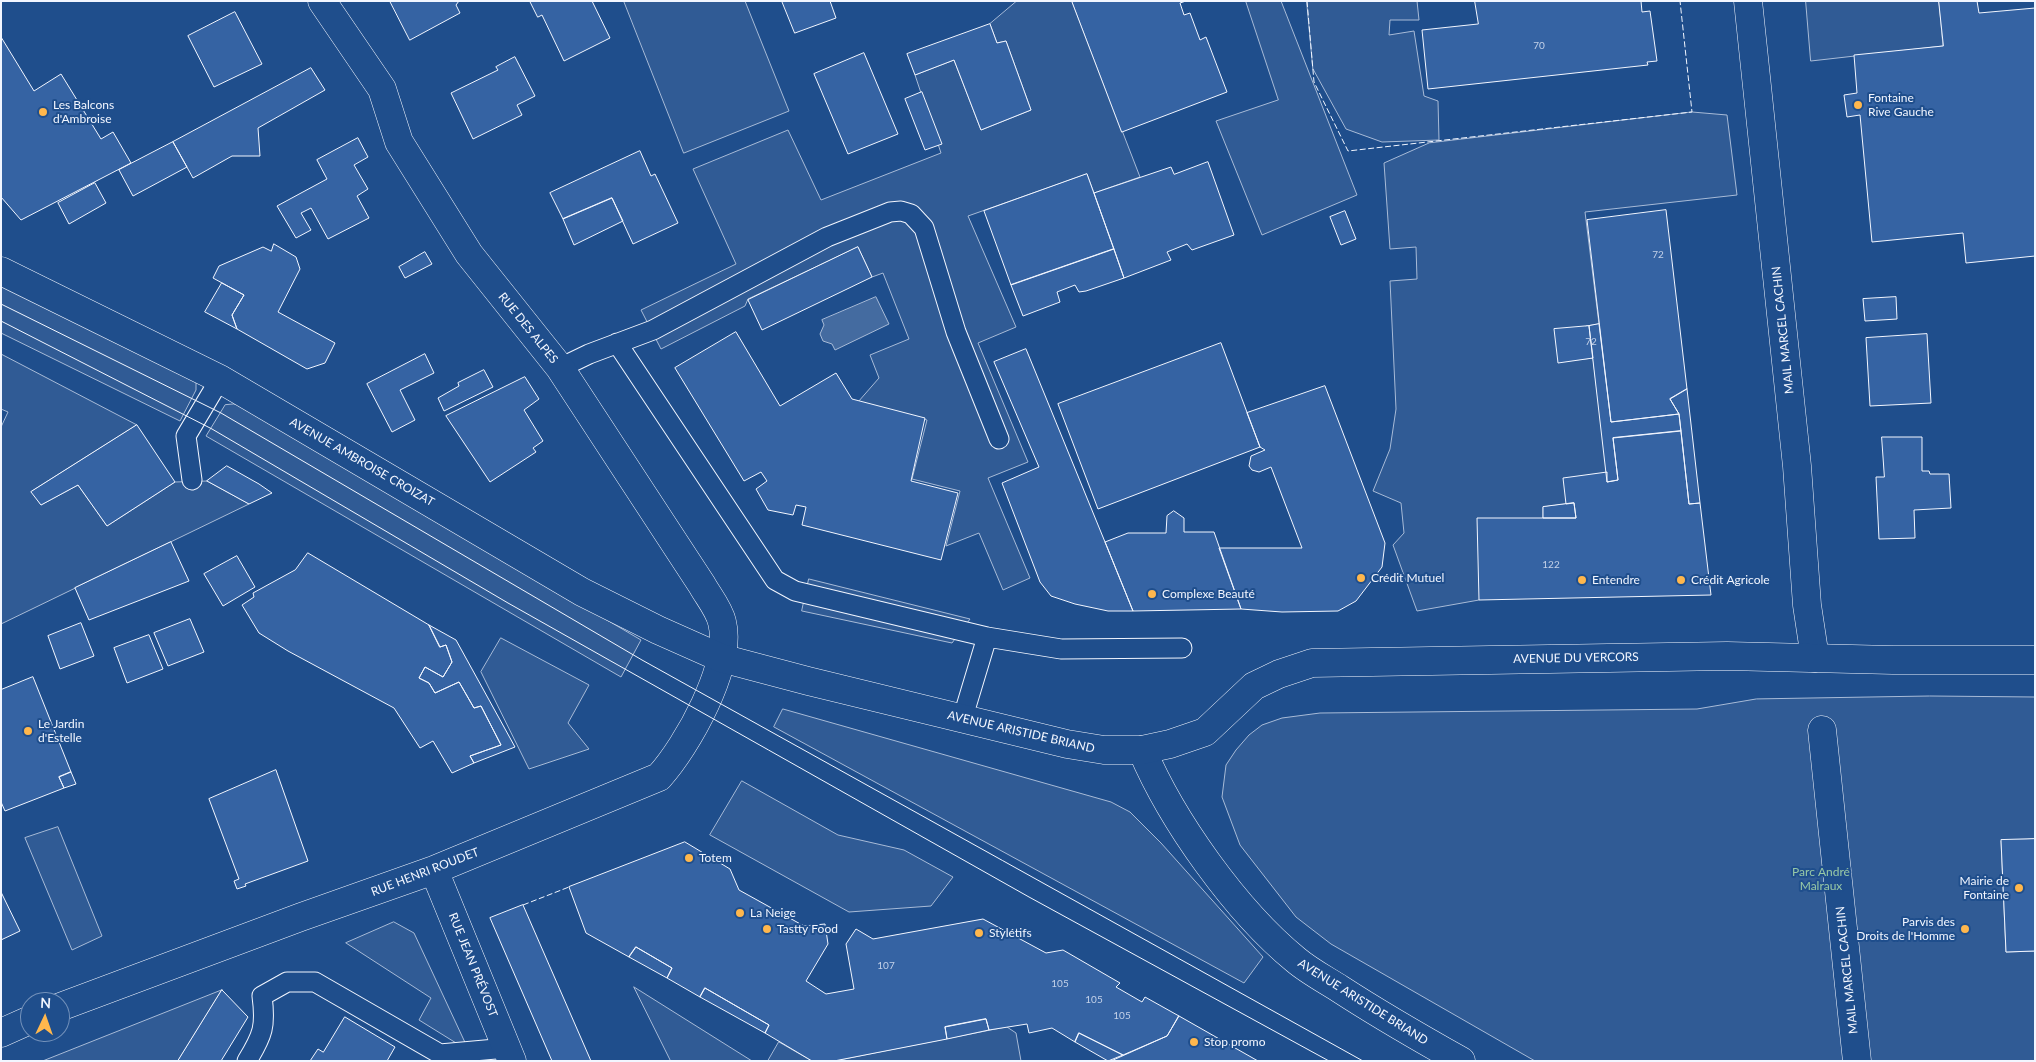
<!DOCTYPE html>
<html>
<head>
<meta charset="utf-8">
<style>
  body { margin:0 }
  #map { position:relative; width:2036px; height:1062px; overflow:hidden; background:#1f4e8c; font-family:Lato,sans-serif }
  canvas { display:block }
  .frame { position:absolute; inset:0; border:2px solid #f2f6ff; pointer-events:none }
  .north { position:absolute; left:20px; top:992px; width:50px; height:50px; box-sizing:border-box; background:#1f4e8c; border:1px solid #7391ba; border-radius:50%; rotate:3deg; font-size:14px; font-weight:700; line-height:20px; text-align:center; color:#f2f6ff }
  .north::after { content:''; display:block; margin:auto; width:18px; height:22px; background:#ffb74d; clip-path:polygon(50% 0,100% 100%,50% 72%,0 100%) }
</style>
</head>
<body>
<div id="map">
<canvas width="2036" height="1062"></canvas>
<div class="frame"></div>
<div class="north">N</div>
</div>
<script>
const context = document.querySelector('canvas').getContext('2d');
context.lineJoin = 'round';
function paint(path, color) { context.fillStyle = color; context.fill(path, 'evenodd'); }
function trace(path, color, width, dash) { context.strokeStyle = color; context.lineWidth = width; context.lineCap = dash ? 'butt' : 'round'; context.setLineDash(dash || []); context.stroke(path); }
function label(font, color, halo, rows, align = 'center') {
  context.font = font + ' Lato,sans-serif'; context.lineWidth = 4; context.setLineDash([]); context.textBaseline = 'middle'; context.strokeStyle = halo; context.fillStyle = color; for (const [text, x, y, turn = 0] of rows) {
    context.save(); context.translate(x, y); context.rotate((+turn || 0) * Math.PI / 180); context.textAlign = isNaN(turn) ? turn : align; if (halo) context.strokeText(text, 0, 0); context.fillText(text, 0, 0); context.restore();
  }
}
const built = new Path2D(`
  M624 1H745L789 111 684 153Z
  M1017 1H1072L1140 177 1094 193 1087 174 968 216 1016 327 978 343 1028 462 988 478 1030 578 1003 590 979 533 946 546 960 491 912 479 927 420 858 402 879 378 870 355 909 339 883 273 872 277 858 247 748 299 745 306 661 349 641 310 736 264 693 169 788 130 821 200 941 153 915 75 954 60 981 130 1031 110 1006 41 997 43 990 24Z
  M1246 1H1281L1357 195 1262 235 1216 121 1278 100Z
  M1307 1H1417L1419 20H1390L1389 35 1414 31 1424 96 1438 101 1439 140 1382 142 1346 129 1313 69Z
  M1806 1H1939L1943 46 1811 61Z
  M1692 112 1727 115 1737 195 1585 212 1599 324 1586 326 1558 362 1593 358 1607 472 1566 504 1543 507V518L1479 600 1417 611 1393 545 1404 533 1401 503 1373 491 1390 449 1396 409 1390 281 1417 279 1416 247 1390 249 1384 163 1429 143Z
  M1 281 196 382V390L180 421 1 333Z
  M1 354 137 425 32 491 41 505 78 485 107 526 175 482 207 481 249 504 1 624V427L8 412 1 409Z
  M234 404 241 405 641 640 621 677 206 436 225 405Z
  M809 579 970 619 952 643 802 611Z
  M501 638 589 685 568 723 589 749 529 769 481 672Z
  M1930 696 2035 697V839L2001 841 2006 952 2035 951V1061H1535L1331 944 1296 917 1240 845 1222 797 1226 765 1236 750 1249 735 1262 725 1282 718 1320 713 1697 709 1756 699Z
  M783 709 1111 802 1130 812 1161 843 1263 957 1244 983 774 727Z
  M742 781 838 835 904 850 953 877 931 906 849 912 710 835Z
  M58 827 102 936 72 950 25 838Z
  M394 922 414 933 469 1051 419 1020 431 998 346 943Z
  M634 987 752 1061H671Z
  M222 990 178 1061H43Z
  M1007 1027 1016 1033 1021 1061H834Z
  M779 1042 812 1061H768Z`);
paint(built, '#305b95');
trace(built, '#a8bbd7', 1);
const water = new Path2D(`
  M876 297 889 324 835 350 832 344 823 341 820 334 824 325 822 320Z`);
paint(water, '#446ba0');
trace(water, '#a8bbd7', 1);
const building = new Path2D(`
  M390 1H459L456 5 460 13 410 40Z
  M530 1H592L610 38 564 61 542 15 538 17Z
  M782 1H830L836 18 795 33Z
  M1072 1H1186L1180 3 1184 15 1190 13 1200 40 1206 37 1227 92 1122 132Z
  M1475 1H1641L1642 12 1650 11 1657 61 1647 62 1648 65 1428 89 1422 30 1478 24Z
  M1939 1H1977L1979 13 2035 8V256L1966 263 1963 233 1872 242 1860 115 1847 117 1844 95 1857 93 1854 55 1943 46Z
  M235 12 262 64 214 87 188 36Z
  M990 24 997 43 1006 41 1031 110 981 130 954 60 915 75 907 54Z
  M1 37 34 91 61 74 101 139 113 132 131 163 21 220 1 197Z
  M864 53 898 134 848 154 814 74Z
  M515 57 535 96 517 105 522 115 473 139 451 93 498 70 496 67Z
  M311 68 325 90 258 128 260 156H232L193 178 173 142Z
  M922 92 942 144 925 150 905 99Z
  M358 138 368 157 354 165 368 189 357 196 369 218 328 239 311 208 301 213 311 230 296 238 277 206 327 179 317 160Z
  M173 142 187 167 133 196 119 170Z
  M640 151 651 176 655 174 678 223 633 244 612 198 563 219 550 193Z
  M1208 162 1234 235 1192 250 1187 244 1167 252 1171 260 1124 278 1094 193 1171 167 1174 174Z
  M1087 174 1114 249 1011 285 984 211Z
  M95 183 106 203 69 224 58 203Z
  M612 198 623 221 574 245 563 219Z
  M1666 210 1687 389 1670 399 1679 414 1611 422 1587 220Z
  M1345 211 1356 239 1341 245 1330 217Z
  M274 244 296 257 300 269 278 312 335 343 325 363 307 369 237 329 232 315 244 295 213 278 219 266 263 247 271 251Z
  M858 247 872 277 762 330 748 300Z
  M1114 249 1124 278 1086 291 1079 292 1075 285 1057 292 1060 302 1023 316 1011 285Z
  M425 252 432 264 405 278 399 267Z
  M222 283 244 295 232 315 237 329 205 312Z
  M1896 297 1897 319 1865 321 1863 299Z
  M1599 324 1611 422 1679 414 1681 431 1613 438 1618 480 1607 482 1589 326Z
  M1589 326 1593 358 1558 363 1554 329Z
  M736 332 780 406 836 373 852 399 925 418 911 481 958 493 941 560 802 525 806 507 796 505 793 515 768 510 756 489 767 481 761 472 744 481 675 368Z
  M1927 334 1931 403 1870 406 1866 338Z
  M1221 343 1260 447 1098 509 1058 404Z
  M1026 349 1105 542 1133 611H1108L1075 604 1051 596 1040 582 1002 483 1039 467 994 362Z
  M425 354 434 373 400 390 415 420 392 432 367 384Z
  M484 370 493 387 444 411 438 398 459 386 458 383Z
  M525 377 539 399 524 410 543 441 533 448 536 452 490 482 446 416Z
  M1325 386 1385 543 1382 567 1356 601 1338 611 1282 612 1241 609 1219 548H1302L1271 467 1259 472 1252 470 1249 466 1251 456 1265 450 1260 447 1247 413Z
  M1687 389 1700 503 1689 504 1679 414 1670 399Z
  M137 425 175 482 107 526 78 485 41 505 31 492Z
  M1681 431 1689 504 1700 503 1711 595 1479 600 1477 518H1576L1574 503 1566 504 1563 478 1607 472V482L1618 480 1613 438Z
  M1882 437H1922V471H1929L1930 474H1949L1951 508 1914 510 1915 538 1879 539 1876 477H1884Z
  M227 466 259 484 272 493 249 504 207 481Z
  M1574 503 1576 518H1543V507Z
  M1174 511 1184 518V532H1214L1241 609 1133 611 1105 542 1128 533H1166L1167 516Z
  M171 542 189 581 89 620 75 588Z
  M308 553 429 625 440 647 446 645 452 662 443 677 425 667 419 678 429 683 435 693 459 682 474 708 481 706 501 745 470 756 474 763 452 773 433 741 420 748 394 708 288 651 259 633 242 605 254 597 253 593 295 570Z
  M237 556 255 587 223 606 204 574Z
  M190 619 204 652 168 666 154 633Z
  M81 623 94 656 60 669 48 636Z
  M429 625 456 640 515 747 474 763 470 756 501 745 481 706 474 708 459 682 435 693 429 683 419 678 425 667 443 677 452 662 446 645 440 647Z
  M149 635 163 669 127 683 114 648Z
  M33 677 71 772 59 777 64 788 5 811 1 802V690Z
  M276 770 308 861 245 884 246 886 237 889 234 881 239 879 209 799Z
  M71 772 76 784 64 788 59 777Z
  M2035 839V951L2006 952 2001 840Z
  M685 842 730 869 739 890 804 926 825 924 828 944 806 981 826 994 854 989 846 944 856 929 873 939 983 919 1046 953 1063 950 1120 983 1116 987 1142 1002 1145 997 1179 1016 1167 1036 1123 1055 1079 1033 1075 1042 1052 1028 1029 1033 1027 1024 989 1030 986 1019 945 1027 947 1039 834 1061H812L765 1033 769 1025 705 988 700 997 667 978 672 968 636 947 629 957 586 933 569 887Z
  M1 892 20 931 1 940Z
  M523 905 591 1061H552L490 918Z
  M636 947 672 968 667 978 629 957Z
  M705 988 769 1025 765 1033 700 997Z
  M222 990 248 1017 221 1061H178Z
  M1179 1016 1258 1061H1111L1167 1036Z
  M345 1017 395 1047 387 1061H310L318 1049 323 1052Z
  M986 1019 989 1030 947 1039 945 1027Z
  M1079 1033 1123 1055 1108 1061 1075 1042Z`);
paint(building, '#3563a3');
trace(building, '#f2f6ff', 1);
const lane = new Path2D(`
  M617 343 775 580 795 591 987 637 1061 649 1182 648
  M560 368 589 354 653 330 827 237 890 212 901 211 911 214 924 228 956 332 999 439
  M192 480 186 436 220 379
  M962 720 987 637
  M247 1061C263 1035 266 1026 262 996L287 982H315L440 1054 507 1048`);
const street = new Path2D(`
  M1748 1 1797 466 1807 605 1815 658
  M1822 730 1857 1061
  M1142 750C1172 821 1236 911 1296 960 1309 971 1326 980 1340 989 1380 1015 1420 1038 1461 1061
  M434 870 512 1061
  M60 1007 301 917 434 870 659 777C687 746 733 665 722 622 719 609 708 596 702 585L560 368 469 254 399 142 382 89 322 1
  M1 1033 30 1020`);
const secondary = new Path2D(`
  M1 271 220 379 582 592 658 630 721 658 808 681 1067 744 1104 750H1142L1170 744 1205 732 1254 686 1279 674 1312 663 1727 656 1893 660H2035`);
trace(lane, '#f2f6ff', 21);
trace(street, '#f2f6ff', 29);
trace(secondary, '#f2f6ff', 29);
trace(lane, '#1f4e8c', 19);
trace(street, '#1f4e8c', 28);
trace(secondary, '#1f4e8c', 28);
trace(new Path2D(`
  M1 304 221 413 642 660 1363 1061
  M1 321 212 429 508 603 1029 897 1329 1061`), '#f2f6ff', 1);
trace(new Path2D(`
  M1307 1 1314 82 1348 151 1692 112 1680 1
  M523 905 569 887`), '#f2f6ff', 1, [6, 2.5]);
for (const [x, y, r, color] of [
  [1858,105,5,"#ffb74d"],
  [43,112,5,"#ffb74d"],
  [1361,578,5,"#ffb74d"],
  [1582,580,5,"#ffb74d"],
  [1681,580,5,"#ffb74d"],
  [1152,594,5,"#ffb74d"],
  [28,731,5,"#ffb74d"],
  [689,858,5,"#ffb74d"],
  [2019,888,5,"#ffb74d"],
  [740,913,5,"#ffb74d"],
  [767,929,5,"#ffb74d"],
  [1965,929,5,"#ffb74d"],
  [979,933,5,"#ffb74d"],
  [1194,1042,5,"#ffb74d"]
]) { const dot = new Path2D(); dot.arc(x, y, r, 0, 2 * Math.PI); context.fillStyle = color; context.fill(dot); trace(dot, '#1f4e8c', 2); }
label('10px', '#c3d1e8', null, [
  ["70",1539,46],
  ["72",1658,255],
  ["72",1591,342],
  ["122",1551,565],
  ["107",886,966],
  ["105",1060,984],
  ["105",1094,1000],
  ["105",1122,1016]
]);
label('12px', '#f2f6ff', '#1f4e8c', [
  ["Fontaine",1868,98],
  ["Rive Gauche",1868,112],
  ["Les Balcons",53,105],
  ["d'Ambroise",53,119],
  ["Crédit Mutuel",1371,578],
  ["Entendre",1592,580],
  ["Crédit Agricole",1691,580],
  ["Complexe Beauté",1162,594],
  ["Le Jardin",38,724],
  ["d'Estelle",38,738],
  ["Totem",699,858],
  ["Mairie de",2009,881,"right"],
  ["Fontaine",2009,895,"right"],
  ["La Neige",750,913],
  ["Parvis des",1955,922,"right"],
  ["Droits de l'Homme",1955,936,"right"],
  ["Tastty Food",777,929],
  ["Stylétifs",989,933],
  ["Stop promo",1204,1042]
], 'left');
label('12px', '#f2f6ff', '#1f4e8c', [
  ["RUE DES ALPES",528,328,51],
  ["MAIL MARCEL CACHIN",1783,330,-96],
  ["AVENUE AMBROISE CROIZAT",362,462,30],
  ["AVENUE DU VERCORS",1576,658,-1],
  ["AVENUE ARISTIDE BRIAND",1021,732,13],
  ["RUE HENRI ROUDET",425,872,-21],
  ["RUE JEAN PRÉVOST",473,965,68],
  ["MAIL MARCEL CACHIN",1847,970,-96],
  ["AVENUE ARISTIDE BRIAND",1363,1002,32]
]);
label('12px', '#97c8a6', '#1f4e8c', [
  ["Parc André",1821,872],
  ["Malraux",1821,886]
]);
</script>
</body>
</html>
